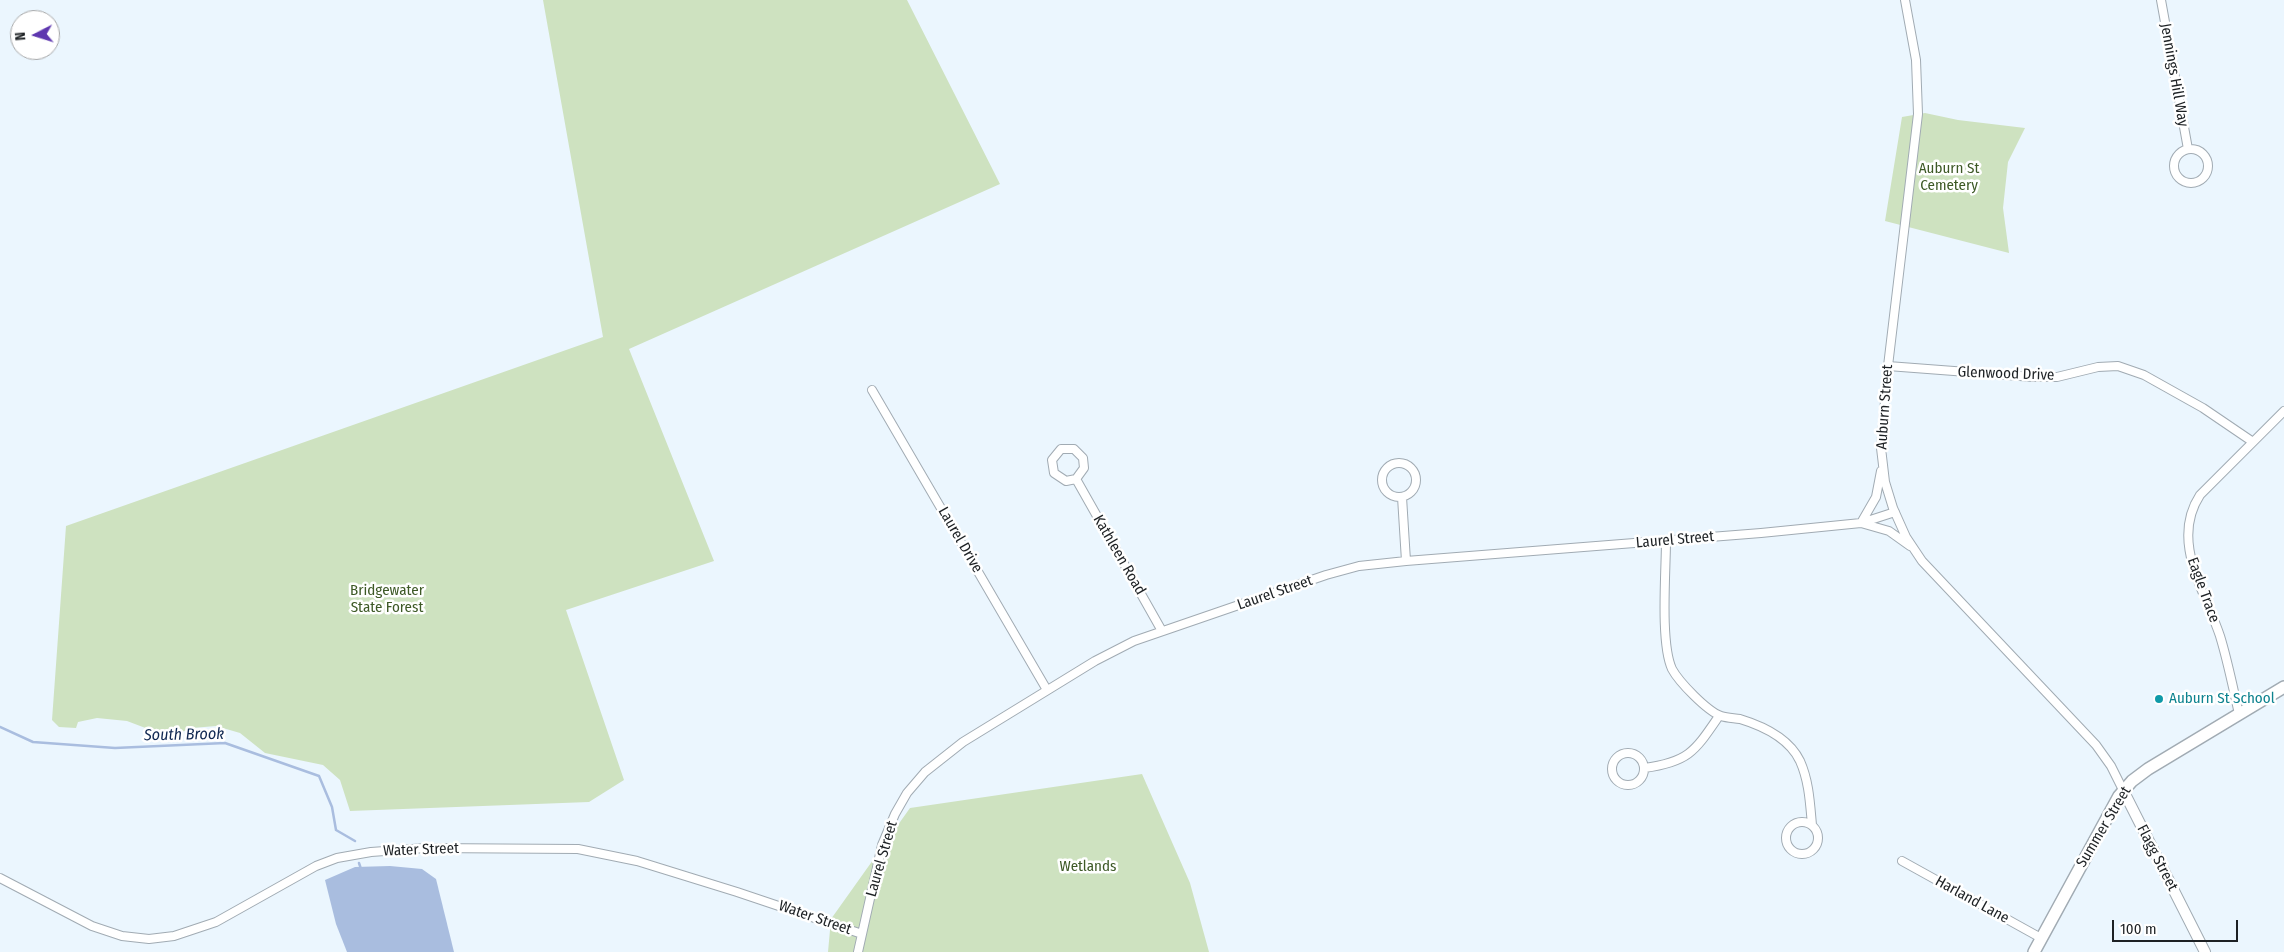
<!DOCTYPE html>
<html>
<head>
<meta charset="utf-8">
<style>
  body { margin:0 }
  #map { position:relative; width:2284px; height:952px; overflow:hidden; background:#ebf6fe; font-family:"Fira Sans Condensed",sans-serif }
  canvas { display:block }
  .north { position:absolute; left:10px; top:10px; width:50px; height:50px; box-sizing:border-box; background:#fff; border:1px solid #a5a6a7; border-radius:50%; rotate:265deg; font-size:14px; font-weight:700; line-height:20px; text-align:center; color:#1d2124 }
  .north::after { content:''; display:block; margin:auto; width:18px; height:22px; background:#5e37af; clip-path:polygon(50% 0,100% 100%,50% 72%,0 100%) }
  .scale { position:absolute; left:2112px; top:920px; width:126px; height:22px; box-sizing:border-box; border:2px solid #1d2124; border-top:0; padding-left:6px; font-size:15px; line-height:18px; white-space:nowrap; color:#1d2124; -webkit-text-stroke:4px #fff; paint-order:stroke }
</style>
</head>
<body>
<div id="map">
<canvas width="2284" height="952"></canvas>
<div class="north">N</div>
<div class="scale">100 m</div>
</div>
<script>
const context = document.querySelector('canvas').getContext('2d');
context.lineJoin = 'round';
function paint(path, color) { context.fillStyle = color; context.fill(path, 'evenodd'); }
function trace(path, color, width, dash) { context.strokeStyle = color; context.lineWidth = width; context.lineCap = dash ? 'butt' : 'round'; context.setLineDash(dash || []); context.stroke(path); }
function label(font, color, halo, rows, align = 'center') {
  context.font = font + ' "Fira Sans Condensed",sans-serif'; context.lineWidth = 5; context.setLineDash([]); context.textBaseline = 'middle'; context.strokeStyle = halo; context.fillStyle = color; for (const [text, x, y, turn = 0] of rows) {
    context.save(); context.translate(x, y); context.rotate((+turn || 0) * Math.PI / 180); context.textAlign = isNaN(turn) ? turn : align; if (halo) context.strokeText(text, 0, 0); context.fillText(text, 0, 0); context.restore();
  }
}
paint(new Path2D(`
  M543 0H907L1000 184 629 349 714 561 566 610 624 780 589 802 350 811 340 780 323 765 265 753 240 733 216 726 192 728 174 735 156 732 127 721 97 718 78 722 76 728 59 727 52 720 66 526 603 337Z
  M1925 113 1958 120 2025 128 2008 162 2003 208 2009 253 1885 221 1902 117Z
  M1142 774 1190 883 1209 952H828L831 919 910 808Z`), '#cee2c0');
paint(new Path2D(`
  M390 866 422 869 436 879 454 952H347L336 924 325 880 355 867Z`), '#a9bddf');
trace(new Path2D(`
  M0 727 33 742 115 748 225 743 319 776 332 807 336 830 355 841
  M359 863 361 869`), '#a9bddf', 2.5);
const minor = new Path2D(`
  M1905 0 1916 60 1918 114 1888 366 1881 448 1885 482 1893 508 1906 537 1922 561 2096 745 2111 766 2123 790
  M2161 0 2188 149
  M2174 166a17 17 0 1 1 34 0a17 17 0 1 1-34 0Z
  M1888 366 2033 377H2057L2098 367 2118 366 2144 375 2203 408 2253 442
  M872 390 1047 690
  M1382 480a17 17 0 1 1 34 0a17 17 0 1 1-34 0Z
  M1881 471 1876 497 1861 523 1889 531 1910 546
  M1076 479 1084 468 1083 458 1074 449H1061L1052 460 1054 473 1066 481 1076 479 1162 631
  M1402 497 1406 561
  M1666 541C1666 571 1660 643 1672 669 1679 682 1707 711 1721 716 1727 718 1734 718 1740 719 1763 726 1789 738 1800 761 1809 781 1810 803 1812 825
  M2239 714C2233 688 2228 662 2220 636 2205 591 2170 541 2200 495L2284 411
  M1612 769a16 16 0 1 1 32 0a16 16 0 1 1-32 0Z
  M1644 768C1689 762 1695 751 1719 716
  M1786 838a16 16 0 1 1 32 0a16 16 0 1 1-32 0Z
  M1902 861 2041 938
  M0 878 92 926 122 936 149 939 174 936 216 922 316 866 337 858 371 852 426 848 578 849 637 861 737 892 862 934
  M858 952 882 845 895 814 907 793 925 772 963 742 1095 661 1134 641 1326 575 1359 566 1406 561 1761 533 1861 523 1895 512`);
const tertiary = new Path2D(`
  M2123 790 2205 952`);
const secondary = new Path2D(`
  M2034 952 2119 796 2132 781 2148 769 2284 687`);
trace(minor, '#a1abb3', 10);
trace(tertiary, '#a1abb3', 12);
trace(secondary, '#a1abb3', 14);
trace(minor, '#fff', 8);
trace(tertiary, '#fff', 10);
trace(secondary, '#fff', 11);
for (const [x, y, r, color] of [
  [2159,699,5,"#0f9aa8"]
]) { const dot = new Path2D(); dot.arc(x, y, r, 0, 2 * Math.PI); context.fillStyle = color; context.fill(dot); trace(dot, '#fff', 2); }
label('15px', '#1d2124', '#fff', [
  ["Jennings Hill Way",2174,75,80],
  ["Glenwood Drive",2006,374,2],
  ["Auburn Street",1885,407,-86],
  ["Laurel Drive",960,540,60],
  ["Laurel Street",1675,540,-5],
  ["Kathleen Road",1119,555,60],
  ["Eagle Trace",2203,590,70],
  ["Laurel Street",1275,593,-19],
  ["Summer Street",2104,827,-59],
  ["Water Street",421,850,-2],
  ["Flagg Street",2157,858,63],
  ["Laurel Street",882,859,-74],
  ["Harland Lane",1972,900,29],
  ["Water Street",815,918,19]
]);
label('15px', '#3d5926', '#fff', [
  ["Auburn St",1949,169],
  ["Cemetery",1949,186],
  ["Bridgewater",387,591],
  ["State Forest",387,608],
  ["Wetlands",1088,867]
]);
label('15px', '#0d838f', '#fff', [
  ["Auburn St School",2169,699]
], 'left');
label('italic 16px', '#102852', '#fff', [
  ["South Brook",184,735,-1]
]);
</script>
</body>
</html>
